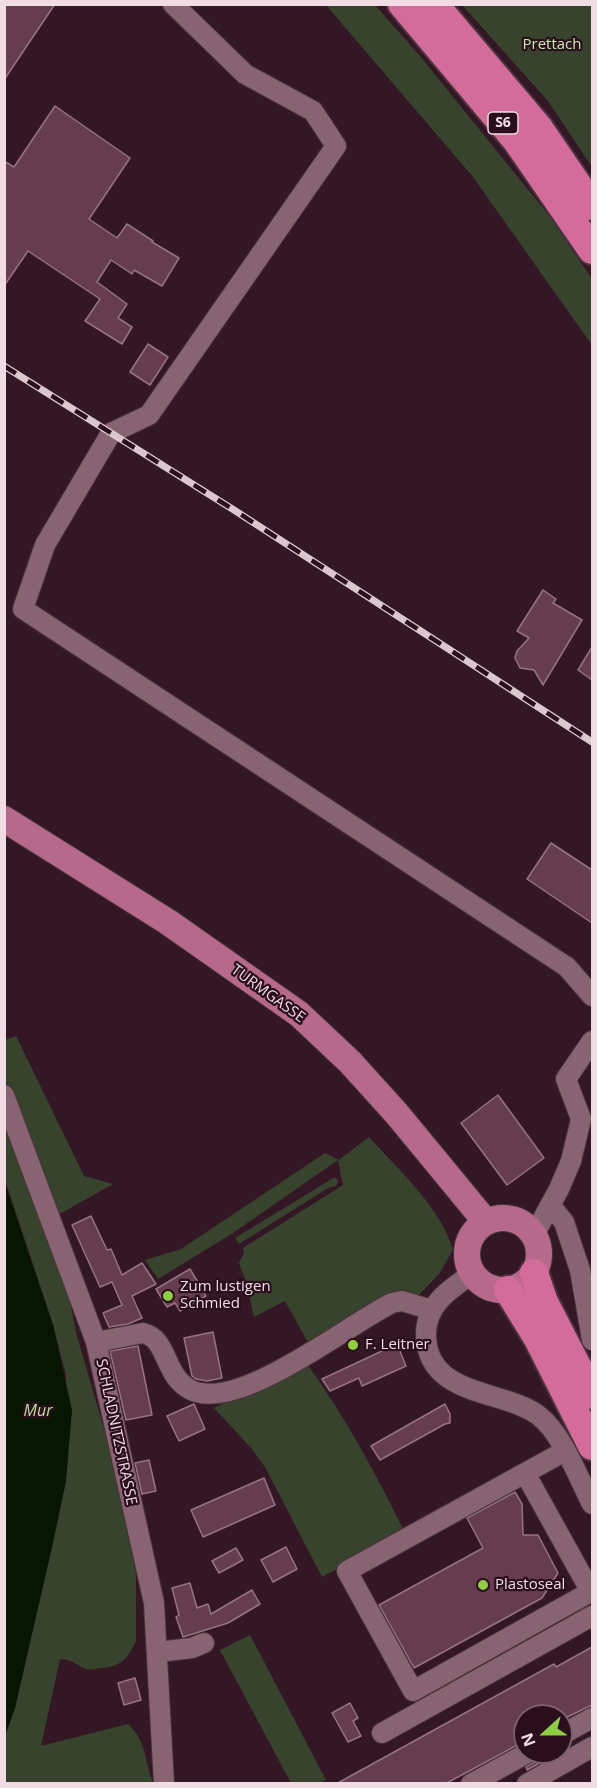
<!DOCTYPE html>
<html>
<head>
<meta charset="utf-8">
<style>
  body { margin:0 }
  #map { position:relative; width:597px; height:1788px; overflow:hidden; background:#341724; font-family:"Open Sans",sans-serif }
  canvas { display:block }
  .frame { position:absolute; inset:0; border:6px solid #f1dce4; pointer-events:none }
  .north { position:absolute; left:513px; top:1704px; width:60px; height:60px; box-sizing:border-box; background:#2a0e1b; border:2px solid #7a606b; border-radius:50%; rotate:249deg; font-size:16px; font-weight:700; line-height:24px; text-align:center; color:#f1dce4 }
  .north::after { content:''; display:block; margin:auto; width:21px; height:27px; background:#8dce44; clip-path:polygon(50% 0,100% 100%,50% 72%,0 100%) }
</style>
</head>
<body>
<div id="map">
<canvas width="597" height="1788"></canvas>
<div class="frame"></div>
<div class="north">N</div>
</div>
<script>
const context = document.querySelector('canvas').getContext('2d');
context.lineJoin = 'round';
function paint(path, color) { context.fillStyle = color; context.fill(path, 'evenodd'); }
function trace(path, color, width, dash) { context.strokeStyle = color; context.lineWidth = width; context.lineCap = dash ? 'butt' : 'round'; context.setLineDash(dash || []); context.stroke(path); }
function label(font, color, halo, rows, align = 'center') {
  context.font = font + ' "Open Sans",sans-serif'; context.lineWidth = 4.5; context.setLineDash([]); context.textBaseline = 'middle'; context.strokeStyle = halo; context.fillStyle = color; for (const [text, x, y, turn = 0] of rows) {
    context.save(); context.translate(x, y); context.rotate((+turn || 0) * Math.PI / 180); context.textAlign = isNaN(turn) ? turn : align; if (halo) context.strokeText(text, 0, 0); context.fillText(text, 0, 0); context.restore();
  }
}
paint(new Path2D(`
  M326 5H375L420 56 551 218 592 279V345L473 177Z
  M462 5H592V167L548 101Z
  M16 1036 84 1176 113 1184 56 1216 5 1079V1040Z
  M4 1112 68 1290 76 1333 108 1442 136 1573V1641C128 1659 120 1667 101 1668 96 1669 91 1670 87 1669 75 1665 74 1660 60 1659L41 1746 128 1724C146 1740 145 1762 153 1783H5V1736L15 1708 66 1481V1375L53 1325 5 1180Z
  M369 1137C397 1168 442 1209 453 1250L439 1274 417 1297 311 1348 285 1301 254 1317 247 1285 239 1263 244 1253 243 1248 343 1185 338 1160 233 1233 158 1279 145 1260 181 1249 325 1153 339 1160Z
  M335 1177 338 1181 336 1186 328 1188 239 1244 235 1238Z
  M305 1361C344 1415 376 1473 405 1533L322 1577 265 1467 252 1449 214 1408Z
  M250 1635 326 1780 319 1783H291L220 1650Z`), '#38432e');
paint(new Path2D(`
  M4 1180 53 1325 72 1410 66 1481 53 1543 15 1708 5 1736Z`), '#071600');
const building = new Path2D(`
  M4 4H55L4 80Z
  M55 106 130 158 89 219 117 238 127 224 153 241 152 242 179 258 162 286 134 270 132 274 111 260 97 282 127 304 118 318 132 327 122 344 85 321 100 299 28 251 4 286V161L14 167Z
  M148 344 168 357 150 385 130 372Z
  M543 590 556 599 553 603 582 620 543 685 534 670 520 668 515 658 517 651 529 638 517 631Z
  M592 647V680L578 670Z
  M551 843 592 870V923L527 879Z
  M498 1095 544 1158 507 1185 461 1123Z
  M91 1216 107 1250 111 1249 122 1275 142 1263 156 1284 132 1296 142 1318 128 1324 109 1327 103 1313 122 1305 112 1282 100 1287 72 1225Z
  M190 1269 206 1296 180 1311 175 1303 167 1307 156 1289Z
  M213 1332 222 1378 207 1381 196 1379 192 1376 184 1338Z
  M397 1344 406 1366 362 1386 359 1378 330 1391 322 1379Z
  M138 1346 152 1415 126 1420 110 1351Z
  M194 1404 205 1429 179 1441 167 1416Z
  M445 1404 450 1414V1423L445 1424 380 1460 371 1446Z
  M149 1460 156 1491 142 1494 135 1463Z
  M264 1478 275 1505 203 1537 191 1510Z
  M515 1492 522 1504 523 1535H538L558 1573 542 1598 414 1668 379 1605 483 1548 467 1518Z
  M286 1547 297 1569 273 1582 261 1560Z
  M236 1548 243 1560 219 1573 212 1561Z
  M190 1583 197 1608 208 1604 211 1614 252 1590 260 1604 228 1623 183 1637 176 1617 179 1615 172 1588Z
  M592 1647V1705L590 1706 561 1720V1716H525V1741L445 1784H336L554 1664 556 1667Z
  M135 1678 141 1700 124 1705 118 1683Z
  M350 1703 358 1718 353 1721 361 1736 348 1742 332 1713Z
  M541 1752H559L527 1770 526 1767 539 1759Z`);
paint(building, '#653d4e');
trace(building, '#977381', 1.5);
const minor = new Path2D(`
  M173 4 245 74 313 111 336 146 149 415 111 433 45 545 23 609 567 967 592 996
  M4 1095 96 1342 154 1603 164 1784
  M550 1205 564 1222 580 1270 592 1340
  M534 1235 559 1189 571 1161 581 1119 566 1079 592 1041
  M472 1274C450 1289 425 1305 426 1336 428 1397 502 1389 538 1415 562 1433 578 1477 592 1504
  M96 1342 143 1333C169 1339 163 1376 191 1390 239 1413 348 1324 392 1303L402 1301 432 1310
  M565 1451 347 1571 413 1691 592 1591
  M525 1473 591 1592
  M158 1652 192 1648 204 1643
  M382 1733 592 1616
  M561 1735 592 1718
  M471 1784 529 1752
  M527 1784 592 1747`);
const major = new Path2D(`
  M4 819 168 922 299 1014 350 1062 397 1114 486 1222
  M467 1254a36 36 0 1 1 72 0a36 36 0 1 1-72 0Z`);
const highway = new Path2D(`
  M402 4 517 141 592 250
  M434 4 539 128 592 206
  M534 1273 544 1302 592 1395
  M508 1290 538 1339 592 1446`);
trace(minor, '#4a333c', 22);
trace(major, '#4a333c', 28);
trace(highway, '#4a333c', 32);
trace(minor, '#886472', 20);
trace(major, '#b6698b', 26);
trace(highway, '#d46c9b', 28);
const rail = new Path2D(`
  M4 366 234 510 592 742`);
trace(rail, '#dcc7cf', 7);
trace(rail, '#2a0e1b', 4.5, [14]);
for (const [x, y, r, color] of [
  [168,1296,6,"#8dce44"],
  [353,1345,6,"#8dce44"],
  [483,1585,6,"#8dce44"]
]) { const dot = new Path2D(); dot.arc(x, y, r, 0, 2 * Math.PI); context.fillStyle = color; context.fill(dot); trace(dot, '#2a0e1b', 2); }
for (const [x, y, w] of [
  [503,123,30]
]) { const box = new Path2D(); box.roundRect(x - w / 2, y - 11, w, 22, 4.5); context.fillStyle = '#2a0e1b'; context.fill(box); trace(box, '#f1dce4', 1.5); }
label('bold 14px', '#f1dce4', null, [
  ["S6",503,123]
]);
label('15px', '#caecac', '#2a0e1b', [
  ["Prettach",552,45]
]);
label('15px', '#f1dce4', '#2a0e1b', [
  ["TURMGASSE",268,994,36],
  ["SCHLADNITZSTRASSE",116,1432,78]
]);
label('15px', '#f1dce4', '#2a0e1b', [
  ["Zum lustigen",180,1287],
  ["Schmied",180,1304],
  ["F. Leitner",365,1345],
  ["Plastoseal",495,1585]
], 'left');
label('italic 16px', '#bcde9f', '#2a0e1b', [
  ["Mur",38,1411]
]);
</script>
</body>
</html>
